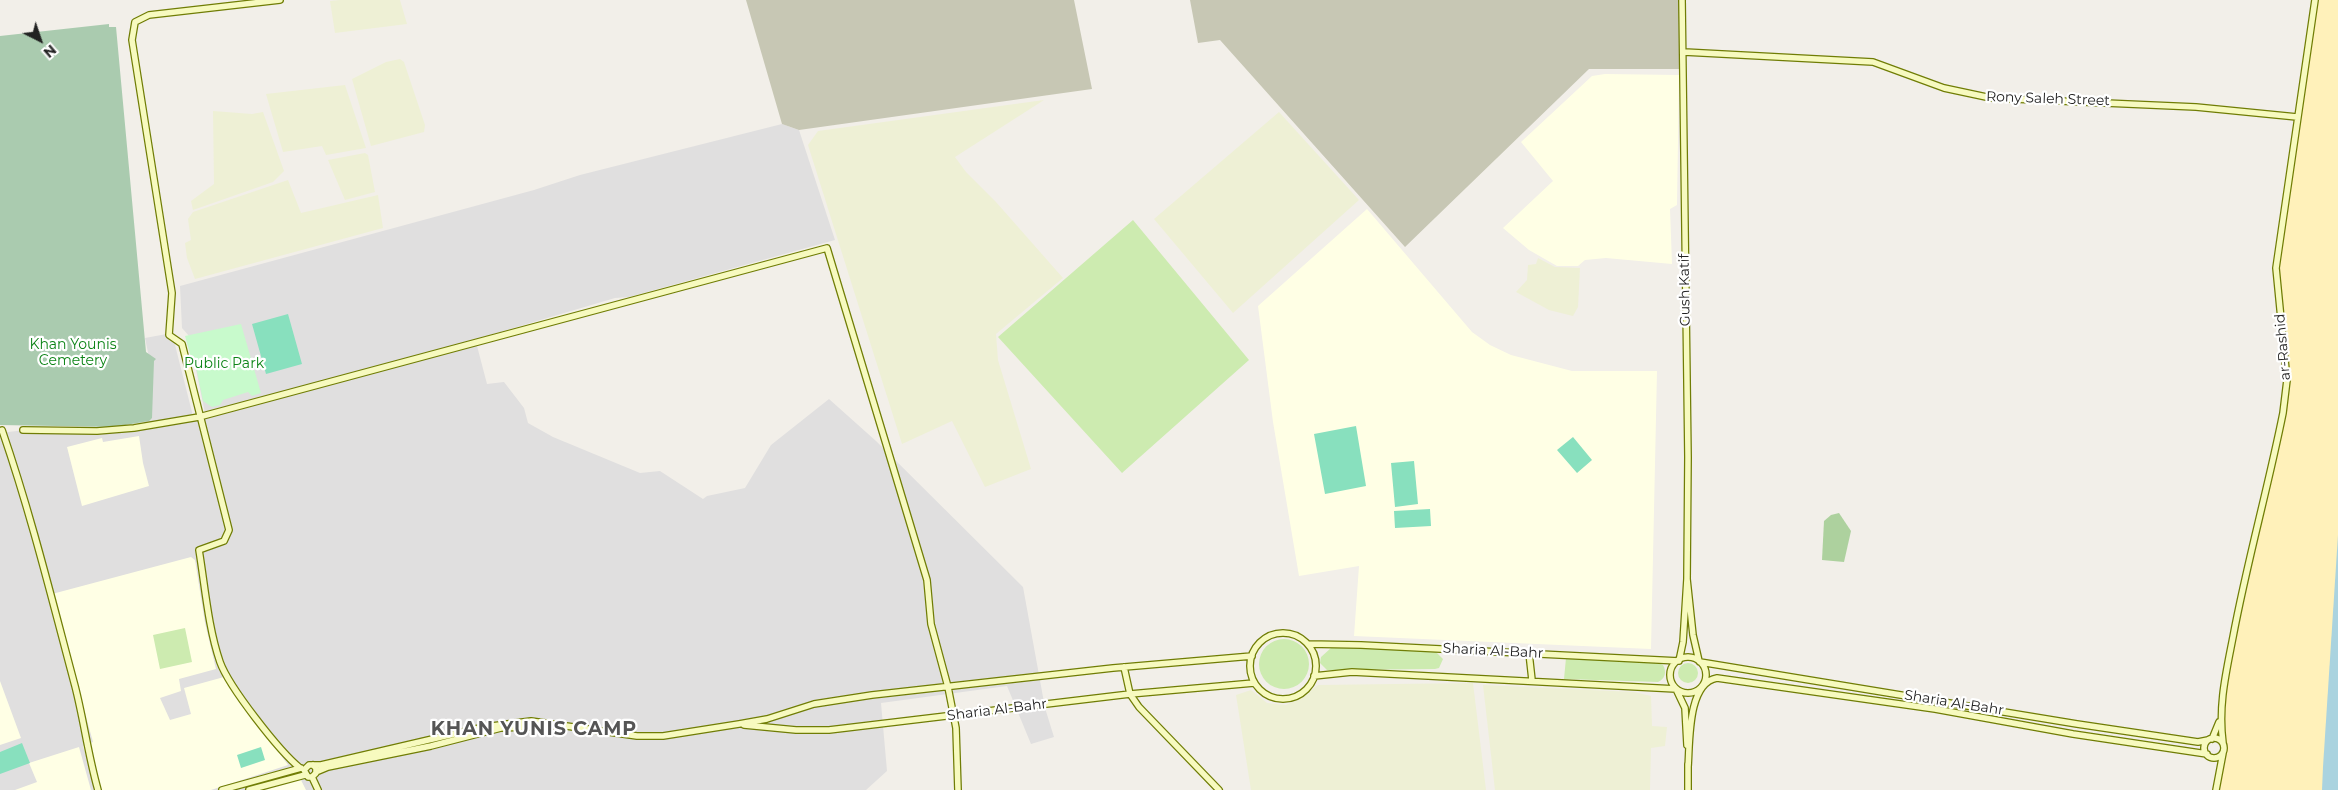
<!DOCTYPE html>
<html>
<head>
<meta charset="utf-8">
<style>
  body { margin:0 }
  #map { position:relative; width:2338px; height:790px; overflow:hidden; background:#f2efe9; font-family:Montserrat,sans-serif }
  canvas { display:block }
  .north { position:absolute; left:15px; top:15px; width:50px; height:50px; -webkit-text-stroke:4px #fff; paint-order:stroke; rotate:139deg; font-size:14px; font-weight:700; line-height:20px; text-align:center; color:#222 }
  .north::after { content:''; display:block; margin:auto; width:18px; height:22px; background:#222; clip-path:polygon(50% 0,100% 100%,50% 72%,0 100%) }
</style>
</head>
<body>
<div id="map">
<canvas width="2338" height="790"></canvas>
<div class="north">N</div>
</div>
<script>
const context = document.querySelector('canvas').getContext('2d');
context.lineJoin = 'round';
function paint(path, color) { context.fillStyle = color; context.fill(path, 'evenodd'); }
function trace(path, color, width, dash) { context.strokeStyle = color; context.lineWidth = width; context.lineCap = dash ? 'butt' : 'round'; context.setLineDash(dash || []); context.stroke(path); }
function label(font, color, halo, rows, align = 'center') {
  context.font = font + ' Montserrat,sans-serif'; context.lineWidth = 4.5; context.setLineDash([]); context.textBaseline = 'middle'; context.strokeStyle = halo; context.fillStyle = color; for (const [text, x, y, turn = 0] of rows) {
    context.save(); context.translate(x, y); context.rotate((+turn || 0) * Math.PI / 180); context.textAlign = isNaN(turn) ? turn : align; if (halo) context.strokeText(text, 0, 0); context.fillText(text, 0, 0); context.restore();
  }
}
paint(new Path2D(`
  M782 124 799 130 835 240 629 297 615 298 456 345 476 342 487 384 504 382 524 408 528 423 553 437 640 473 660 471 703 499 707 496 745 488 771 445 829 399 876 441 1023 587 1045 708 1054 737 1031 744 1007 686 881 703 887 771 866 790H0V433L25 430 144 425 151 367 145 338 172 333 193 416 205 413 189 336 182 328 180 286 534 190 580 175Z`), '#e0dfdf');
paint(new Path2D(`
  M1605 74 1679 75 1677 205 1670 209 1672 264 1606 258 1585 260 1578 266H1557L1529 250 1503 228 1553 181 1521 142 1592 76Z
  M1367 209 1472 332 1490 345 1511 355 1572 371H1657L1651 649 1354 636 1359 566 1299 576 1273 422 1258 306Z
  M139 436 143 463 149 486 82 506 67 447 102 438 103 442Z
  M191 557 195 560 205 623 216 669 179 679 181 691 160 698 170 720 191 714 184 688 224 677 288 765 211 790H96L83 746 93 742 52 594Z
  M0 681 21 738 0 745Z
  M79 747 91 790H15L37 782 29 763Z
  M300 778 306 790H259Z`), '#ffffe5');
paint(new Path2D(`
  M746 0H1074L1092 89 799 130 782 124Z
  M1190 0H1679L1682 69H1589L1405 247 1220 40 1198 43Z`), '#c7c7b4');
paint(new Path2D(`
  M340 0H400L407 24 335 33 330 1Z
  M400 59 404 62 425 125 424 132 371 146 352 79 386 62Z
  M345 85 366 148 326 155 322 146 283 152 266 94Z
  M1044 100 955 157 966 172 996 202 1063 278 996 334 998 360 1031 469 985 487 952 421 902 444 808 145 818 131Z
  M213 111 252 114 263 112 284 171 273 182 193 210 191 201 214 184Z
  M1279 112 1359 200 1233 313 1154 219Z
  M365 153 368 155 375 192 345 200 328 160Z
  M288 180 301 213 378 195 383 228 195 279 187 258 185 243 191 240 188 219 193 212Z
  M1538 258 1555 267 1580 268 1578 307 1573 316 1549 310 1516 292 1527 280 1528 265 1536 264Z
  M1473 683 1486 790H1251L1236 695 1251 690 1267 703 1286 705 1301 698 1318 685Z
  M1483 685 1634 692 1651 696 1652 726 1667 727 1665 746 1651 748 1650 790H1495Z`), '#eef0d5');
paint(new Path2D(`
  M1133 220 1249 360 1122 473 998 337Z
  M185 628 192 662 160 669 153 635Z
  M1259 664a25 25 0 1 1 50 0a25 25 0 1 1-50 0Z
  M1355 647 1436 652 1443 659 1439 668 1435 669 1333 670H1327L1320 663 1321 657 1331 648Z
  M1566 658 1655 662 1663 665C1667 672 1665 679 1658 682L1564 679Z
  M1678 673a10 10 0 1 1 20 0a10 10 0 1 1-20 0Z`), '#cdebb0');
paint(new Path2D(`
  M1839 513 1851 531 1844 562 1822 560 1824 521 1831 515Z`), '#add19e');
paint(new Path2D(`
  M2318 0H2338V705L2331 790H2219L2226 758 2223 713 2232 657 2287 408 2289 357 2279 269Z`), '#fff1ba');
paint(new Path2D(`
  M109 24V27H116L146 352 156 359 154 361 152 418 149 421 114 427 0 425V36Z`), '#aacbaf');
paint(new Path2D(`
  M241 324 261 393 252 396 248 392 223 400 220 405 212 407 203 401 195 362 192 361 185 336Z`), '#c8facc');
paint(new Path2D(`
  M288 314 302 364 266 374 252 324Z
  M1356 426 1366 486 1325 494 1314 434Z
  M1573 437 1592 460 1577 473 1557 450Z
  M1414 461 1418 504 1395 507 1391 463Z
  M1430 509 1431 526 1395 528 1394 511Z
  M22 743 30 763 0 774V752Z
  M261 747 265 760 241 768 237 755Z`), '#88e0be');
paint(new Path2D(`
  M2338 535V790H2322L2323 767Z`), '#aad3df');
const secondary = new Path2D(`
  M280 0 149 15 135 22 132 40 172 293 169 335 182 344 229 530 224 541 199 550C205 586 208 627 220 662 229 687 279 751 300 768
  M1684 52 1873 62 1944 88 1991 98 2196 107 2297 117
  M2 430C31 514 52 600 75 686 84 721 88 755 98 790
  M23 430 97 431 134 428 199 417 827 248 927 580 931 624 948 687 956 728 958 790
  M1687 579 1693 635 1699 661
  M1250 666a33 33 0 1 1 66 0a33 33 0 1 1-66 0Z
  M1308 644 1361 645 1679 661 1683 642 1687 579 1688 457 1682 0
  M1529 653 1532 680
  M1670 675a18 18 0 1 1 36 0a18 18 0 1 1-36 0Z
  M1700 662 2077 724 2198 742 2208 740
  M1124 667 1130 694 1139 707 1219 790
  M1314 676 1352 672 1676 689 1685 708 1687 745
  M744 725 796 730H829L1130 694 1254 683
  M2204 748a10 10 0 1 1 20 0a10 10 0 1 1-20 0Z
  M2212 739 2219 722
  M2223 743C2218 706 2226 673 2233 637 2247 562 2268 488 2283 413L2287 380 2276 268 2315 0
  M1688 764V790
  M313 765 316 768V773L312 777H308L304 770 309 765H321L484 727 531 721 637 736H663L739 724 767 719 814 704 872 695 1113 668 1252 656
  M1688 767C1690 743 1687 683 1717 678L1935 709 2073 734 2207 754
  M316 772 328 767 431 746 501 728 552 726
  M312 777 318 790
  M222 790 301 768
  M249 790 305 775
  M2216 790 2223 753`);
trace(secondary, '#707d05', 8);
trace(secondary, '#f7fabf', 5.5);
label('14px', '#222', '#fff', [
  ["Rony Saleh Street",2048,99,2],
  ["Gush Katif",1685,290,-91],
  ["ar-Rashid",2283,347,-95],
  ["Sharia Al-Bahr",1493,651,3],
  ["Sharia Al-Bahr",1954,703,9],
  ["Sharia Al-Bahr",997,710,-7]
]);
label('14px', '#0c8416', '#fff', [
  ["Khan Younis",73,345],
  ["Cemetery",73,361],
  ["Public Park",224,364]
]);
context.letterSpacing = '1px';
label('bold 19px', '#555', '#fff', [
  ["KHAN YUNIS CAMP",534,729]
]);
context.letterSpacing = '0px';
</script>
</body>
</html>
